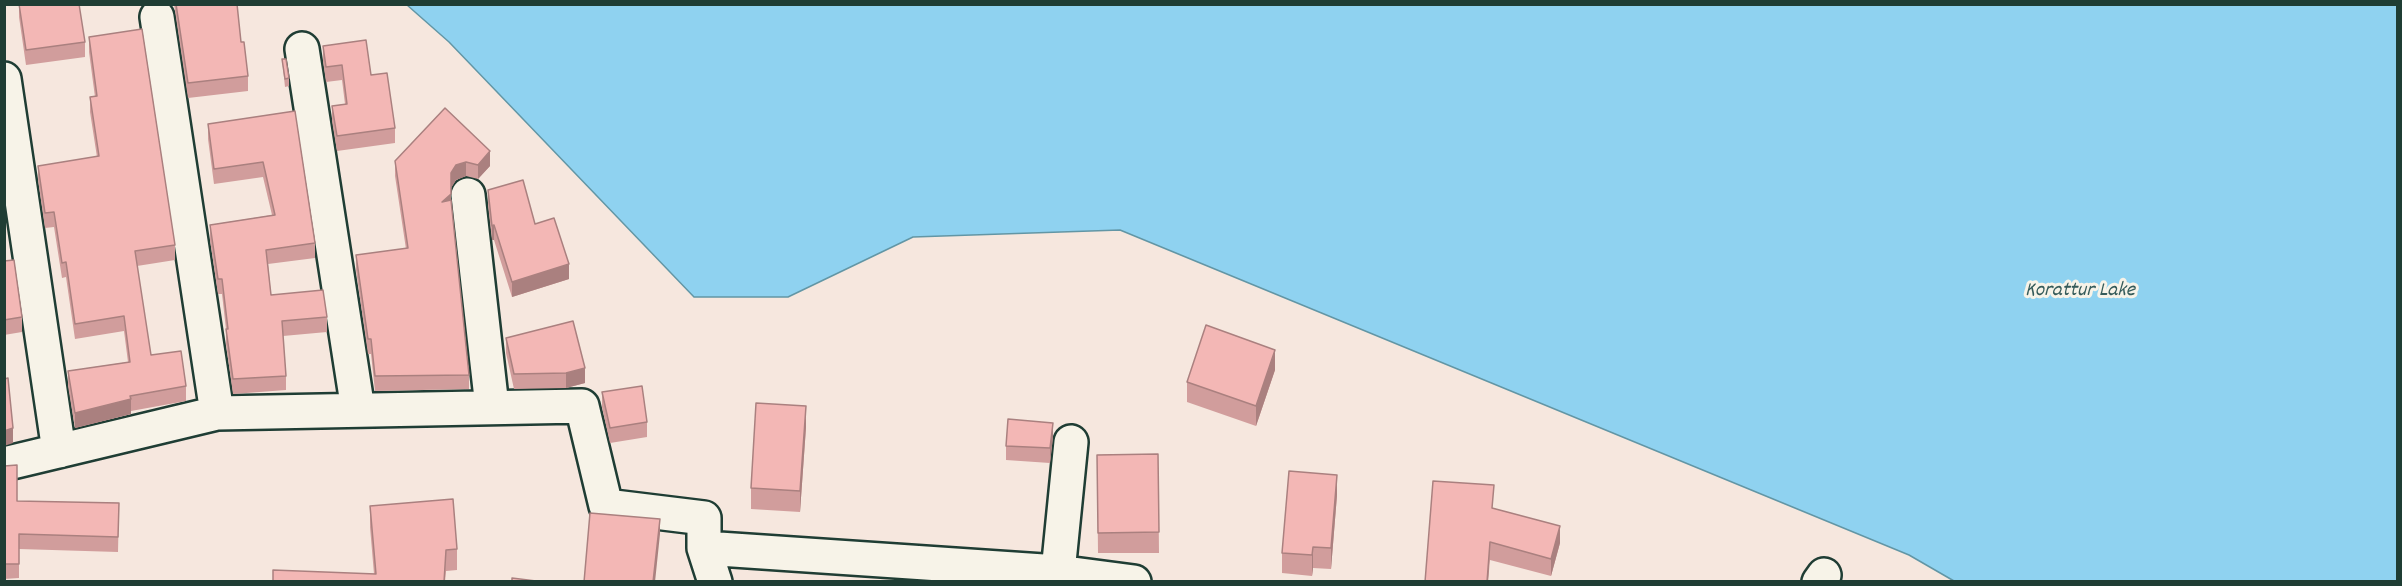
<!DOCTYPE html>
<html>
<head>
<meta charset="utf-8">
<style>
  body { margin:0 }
  #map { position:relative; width:2402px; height:586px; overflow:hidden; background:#f6e7de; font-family:Dekko,sans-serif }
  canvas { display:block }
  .frame { position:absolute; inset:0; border:6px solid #1f3d34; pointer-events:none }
</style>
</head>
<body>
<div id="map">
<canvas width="2402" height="586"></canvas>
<div class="frame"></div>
</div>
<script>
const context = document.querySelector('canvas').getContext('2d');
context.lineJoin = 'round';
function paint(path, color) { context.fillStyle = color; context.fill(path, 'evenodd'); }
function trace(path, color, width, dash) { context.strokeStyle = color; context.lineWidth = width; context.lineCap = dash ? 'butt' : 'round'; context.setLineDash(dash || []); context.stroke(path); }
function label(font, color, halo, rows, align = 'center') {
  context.font = font + ' Dekko,sans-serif'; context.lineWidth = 6; context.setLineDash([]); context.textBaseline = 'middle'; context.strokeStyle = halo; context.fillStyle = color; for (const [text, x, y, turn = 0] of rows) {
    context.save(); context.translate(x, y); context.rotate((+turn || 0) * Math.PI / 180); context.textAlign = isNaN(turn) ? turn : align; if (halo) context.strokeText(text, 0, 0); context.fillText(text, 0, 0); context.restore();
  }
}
const water = new Path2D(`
  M407 5H2397V581H1954L1909 555 1120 230 913 237 788 297H694L449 42Z`);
paint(water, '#8fd2f0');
trace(water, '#6296a5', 1.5);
const minor = new Path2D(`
  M157 17 217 413
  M302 49 358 410
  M4 79 59 451
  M468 195 492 407
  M1071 442 1058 572 1134 582
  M4 464 217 413 582 406 606 506 704 518V548
  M715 582 704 548 1058 572
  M1819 582 1824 575`);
trace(minor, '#1f3d34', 38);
trace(minor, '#f7f3e8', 33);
paint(new Path2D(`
  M19 4 85 42V57L26 65 19 17Z
  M174 4H237L241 42 248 76V91L188 98Z
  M89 37 175 245V260L137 266 151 355 186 386V401L131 411V414L75 428 68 386V371L128 362 124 331 75 339 66 277 62 278 54 227 45 228 38 180V166L97 157 90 112V97H95L89 52Z
  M323 46 371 75 395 128V143L337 151 332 121V106L345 104 342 80 326 82 323 61Z
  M282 59 289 78V86L285 87Z
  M445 108 490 166 478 179 466 176 456 180 451 188V200L469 375V389L375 391 371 354H368L356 270V255L406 249 395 176V161Z
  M295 111 315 243V258L268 264 271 295 327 317V332L283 336 286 376V390L233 394 226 344V329L222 294H218L210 240V225L272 215 263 177 214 184 208 139V124Z
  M488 190 535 224 569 279 512 297 494 240H492L488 205Z
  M4 261 22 317V332L4 335Z
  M506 338 585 383 566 388 514 389 506 353Z
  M1275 370 1256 426 1187 402V382Z
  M602 392 647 422V437L610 443 602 407Z
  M806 427 800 512 751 509V488Z
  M1053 437 1050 463 1006 460V446Z
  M1158 454 1159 553H1098L1097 455Z
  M4 466 17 501 119 503 118 552 19 549V578L4 579Z
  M1337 495 1331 569 1313 568 1312 576 1282 573V553Z
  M370 506 457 549V570L446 571 445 582H273L374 574 370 527Z
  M1494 508 1560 543 1551 576 1490 560 1488 582H1425Z`), '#d19d9c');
paint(new Path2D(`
  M490 151V166L478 179V165Z
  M466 162V176L456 180 451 188V173L456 165Z
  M451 194V208L442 202Z
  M494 225V240H492V226Z
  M569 264V279L512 297V282Z
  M1275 350V370L1256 426V406Z
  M585 368V383L566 388V373Z
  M131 399V414L75 428V413Z
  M806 406V427L800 512V491Z
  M1053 423V437L1050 463V448Z
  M13 428V443L4 446V431Z
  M1337 475V495L1331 569V548Z
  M660 519V534L655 582H653Z
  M1560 526V543L1551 576V559Z
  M1490 542 1488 582H1487Z
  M1313 547V568L1312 576V555Z`), '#aa807f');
const building = new Path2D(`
  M19 4H79L85 42 26 50Z
  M176 4H237L241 42H244L248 76 188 83Z
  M142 29 175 245 135 251 151 355 181 351 186 386 130 396 131 399 75 413 68 371 130 362 124 316 75 324 66 262 62 263 54 212 45 213 38 166 99 156 90 97 97 96 89 37Z
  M366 40 371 75 387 73 395 128 337 136 332 106 347 104 342 65 326 67 323 46Z
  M282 59H286L289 78 285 79Z
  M445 108 490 151 478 165 466 162 456 165 451 173V194L442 202 451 200 469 375 375 376 371 339H368L356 255 408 248 395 161Z
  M295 111 315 243 266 250 271 295 323 290 327 317 282 321 286 376 233 379 226 329H228L222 279H218L210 225 275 215 263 162 214 169 208 124Z
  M523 180 535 224 554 218 569 264 512 282 494 225 492 226 488 190Z
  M14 260 22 317 4 320V261Z
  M573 321 585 368 566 373 514 374 506 338Z
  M1206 325 1275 350 1256 406 1187 382Z
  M8 378 13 428 4 431V379Z
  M642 386 647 422 610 428 602 392Z
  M756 403 806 406 800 491 751 488Z
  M1008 419 1053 423 1050 448 1006 446Z
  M1158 454 1159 532 1098 533 1097 455Z
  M17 465V501L119 503 118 537 19 534V564H4V466Z
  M1289 471 1337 475 1331 548 1313 547 1312 555 1282 553Z
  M1433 481 1494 485 1492 508 1560 526 1551 559 1490 542 1487 582H1425Z
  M453 499 457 549 446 550 444 582H273V570L376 574 370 506Z
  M590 513 660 519 653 582 629 581 628 582H584Z
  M512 578 544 582H512Z`);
paint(building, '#f3b7b5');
trace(building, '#aa807f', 1.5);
label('italic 21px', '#355b5a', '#f7f3e8', [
  ["Korattur Lake",2080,292]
]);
</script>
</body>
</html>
